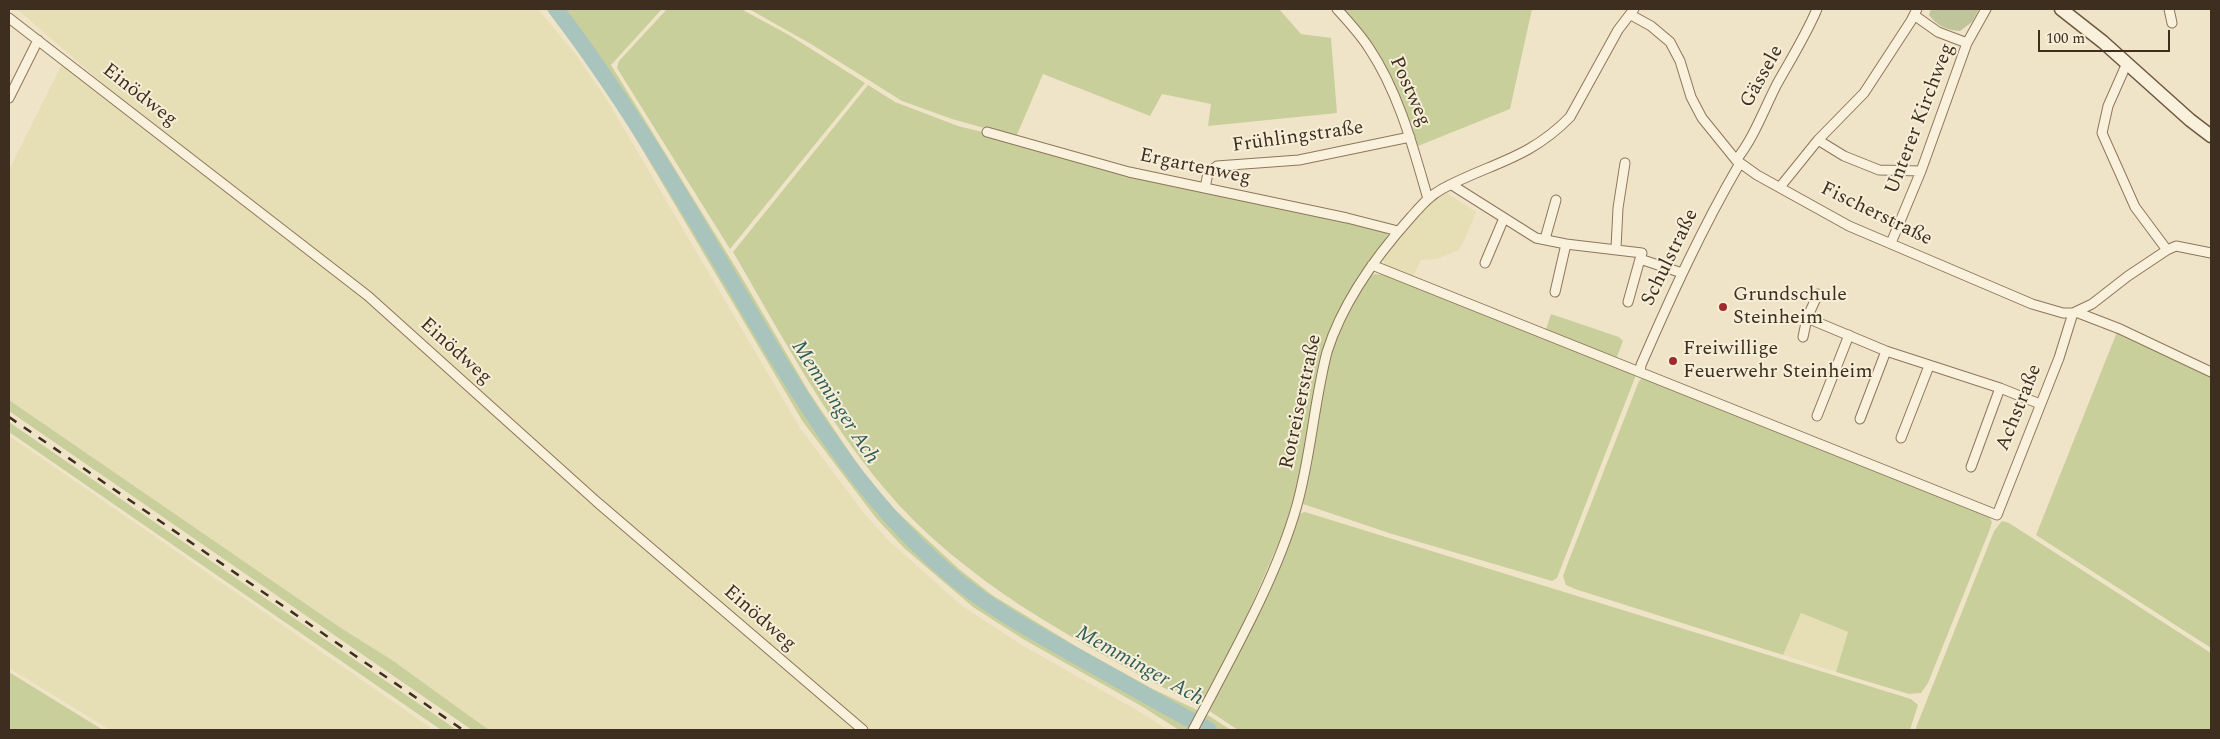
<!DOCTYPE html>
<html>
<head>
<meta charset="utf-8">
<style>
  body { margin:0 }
  #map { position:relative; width:2220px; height:739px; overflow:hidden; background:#f0e4c8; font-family:Spectral,serif }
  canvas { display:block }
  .frame { position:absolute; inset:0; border:10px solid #3d2e20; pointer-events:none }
  .scale { position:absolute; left:2038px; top:30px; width:132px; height:22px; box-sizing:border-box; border:2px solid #3d2e20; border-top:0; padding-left:6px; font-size:15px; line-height:18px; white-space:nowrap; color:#3d2e20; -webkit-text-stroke:4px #f7eed8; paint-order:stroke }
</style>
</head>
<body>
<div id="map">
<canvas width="2220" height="739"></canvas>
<div class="frame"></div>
<div class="scale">100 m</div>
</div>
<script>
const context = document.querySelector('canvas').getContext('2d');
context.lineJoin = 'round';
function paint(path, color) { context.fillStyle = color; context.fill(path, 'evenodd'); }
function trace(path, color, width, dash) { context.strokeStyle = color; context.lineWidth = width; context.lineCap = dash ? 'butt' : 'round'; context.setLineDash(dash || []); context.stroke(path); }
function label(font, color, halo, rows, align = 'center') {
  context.font = font + ' Spectral,serif'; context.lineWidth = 4; context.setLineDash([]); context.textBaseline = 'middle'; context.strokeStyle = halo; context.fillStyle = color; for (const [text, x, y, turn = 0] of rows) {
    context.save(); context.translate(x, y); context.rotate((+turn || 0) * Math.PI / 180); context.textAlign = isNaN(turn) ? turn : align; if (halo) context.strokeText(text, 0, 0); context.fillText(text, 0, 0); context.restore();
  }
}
paint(new Path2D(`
  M17 9H538L576 55 607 100 800 428 864 513 888 540 962 606 1022 645 1140 712 1168 730H868L580 482 369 293 131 108Z
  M62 64 364 296 858 730H489L392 660 341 628 9 400V170Z
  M1445 192 1476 212 1464 241 1458 250 1437 259 1421 260 1412 278 1386 267 1382 259 1386 252 1432 200Z
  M9 436 79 484 431 728 423 730H110L9 668Z
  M1801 613 1848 632 1836 672 1783 655Z`), '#e6deb5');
paint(new Path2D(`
  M546 9H662L611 65 738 271 809 392 863 472 892 507 959 569 992 595 1079 648 1153 689 1199 711 1188 730H1179L1143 707 1023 639 973 607 904 548 876 518 803 422 619 110 580 53Z
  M667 9H741L789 35 865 83 730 249 617 68 619 61Z
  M749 9H1279L1301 34 1331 38 1337 113 1208 126 1211 104 1162 94 1150 116 1043 74 1016 137 952 119 902 101 811 44Z
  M1341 9H1532L1510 109 1418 146 1408 121Z
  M868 85 895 102 958 126 1385 231 1388 235 1340 311 1300 477 1283 533 1240 631 1202 703 1195 704 1183 698C1075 640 964 583 884 488 824 417 780 332 733 252Z
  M1374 274 1385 275 1397 279 1636 375 1557 578 1552 581 1392 534 1303 504 1328 360 1342 323 1353 302 1369 278Z
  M1551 314 1619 337 1623 341 1617 357 1545 332Z
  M2117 332 2211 376V648L2036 535Z
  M1643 377 1989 517 1992 522 1990 529 1928 683 1921 693 1909 694 1836 672 1848 632 1801 613 1783 655 1575 589 1566 585 1563 576 1567 565 1639 381Z
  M9 400 341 628 392 660 489 730H472L9 411Z
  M9 422 457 730H441L434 725 9 432Z
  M1305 512 1911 699 1918 705 1910 730H1238L1208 710 1298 514Z
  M2002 521 2009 523 2211 653V730H1915L1994 531Z
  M9 672 103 730H9Z
  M1206 714 1231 730H1197Z`), '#c9cf9b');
paint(new Path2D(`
  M1931 9H1979L1972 22 1960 31C1947 30 1937 26 1929 15Z`), '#bfc49a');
trace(new Path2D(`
  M556 9C624 98 680 194 737 290 798 394 856 494 948 573 985 605 1027 628 1069 652 1116 678 1162 705 1209 730`), '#a9c4bc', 16);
const street = new Path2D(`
  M1337 9C1348 21 1360 34 1369 48 1399 93 1413 147 1428 199
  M2169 9 2172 23
  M1631 15 1651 26 1670 42 1680 61 1691 97 1702 118 1736 160 1757 175 1849 226 2032 304 2063 313H2073L2092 304 2128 276 2167 250 2176 246 2211 253
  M1914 15 1938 32 1967 43
  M9 18 368 296 597 502 863 730
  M2127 63 2108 106 2102 133 2135 207 2167 250
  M9 98 38 40
  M987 132 1129 172 1347 218 1398 231
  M1818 140 1844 156 1879 170 1921 171
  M1736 160C1754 138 1764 109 1777 84 1791 59 1806 35 1817 9
  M1452 185 1536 238 1566 244 1642 253 1640 259 1682 273
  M1780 187 1818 140 1864 93 1911 21 1917 9
  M1205 188 1208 173 1217 166 1299 160 1410 137
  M1545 239 1556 200
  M1891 243 1921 171 1967 43 1986 9
  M1616 248 1618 208 1625 163
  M1485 263 1504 218
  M1372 265 1997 515 2059 358 2073 313
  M1555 292 1566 244
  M1628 302 1640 259
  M2076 312 2120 329 2211 372
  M1807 318 1886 351 2000 388 2040 404
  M1803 337 1807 318 1818 294
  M1640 372 1641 365C1671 296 1702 228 1740 163
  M1817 416 1849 335
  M1860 419 1886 351
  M1901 438 1929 366
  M1971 467 2000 388
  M1193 730C1229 661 1276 580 1297 505 1311 455 1314 402 1327 352 1343 301 1376 256 1411 217 1420 207 1429 196 1442 189 1490 163 1528 160 1570 117L1618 30 1634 9`);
const secondary = new Path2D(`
  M2061 9 2103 42 2190 120 2211 136`);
trace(street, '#8d765c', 11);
trace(secondary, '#6f573f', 15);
trace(street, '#faf1dc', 9);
trace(secondary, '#faf1dc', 12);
trace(new Path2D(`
  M9 417 463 730`), '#3d2e20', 2.5, [9, 9]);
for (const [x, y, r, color] of [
  [1723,307,5,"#9e2a2b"],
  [1673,361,5,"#9e2a2b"]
]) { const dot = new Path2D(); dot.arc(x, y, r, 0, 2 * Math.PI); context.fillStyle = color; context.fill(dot); trace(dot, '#f7eed8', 2); }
label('20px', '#3d2e20', '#f7eed8', [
  ["Gässele",1763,77,-61],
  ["Postweg",1409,92,66],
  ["Einödweg",139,96,38],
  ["Unterer Kirchweg",1921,119,-69],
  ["Frühlingstraße",1298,138,-8],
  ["Ergartenweg",1195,168,12],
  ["Fischerstraße",1876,215,26],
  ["Schulstraße",1671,258,-64],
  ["Einödweg",455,352,42],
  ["Rotreiserstraße",1302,402,-78],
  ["Achstraße",2020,408,-68],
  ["Einödweg",759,619,41]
]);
label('20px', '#3d2e20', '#f7eed8', [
  ["Grundschule",1733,296],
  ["Steinheim",1733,319],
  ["Freiwillige",1683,350],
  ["Feuerwehr Steinheim",1683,373]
], 'left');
label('italic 21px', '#2f5d5a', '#f7eed8', [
  ["Memminger Ach",834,403,57],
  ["Memminger Ach",1139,667,29]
]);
</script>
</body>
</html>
